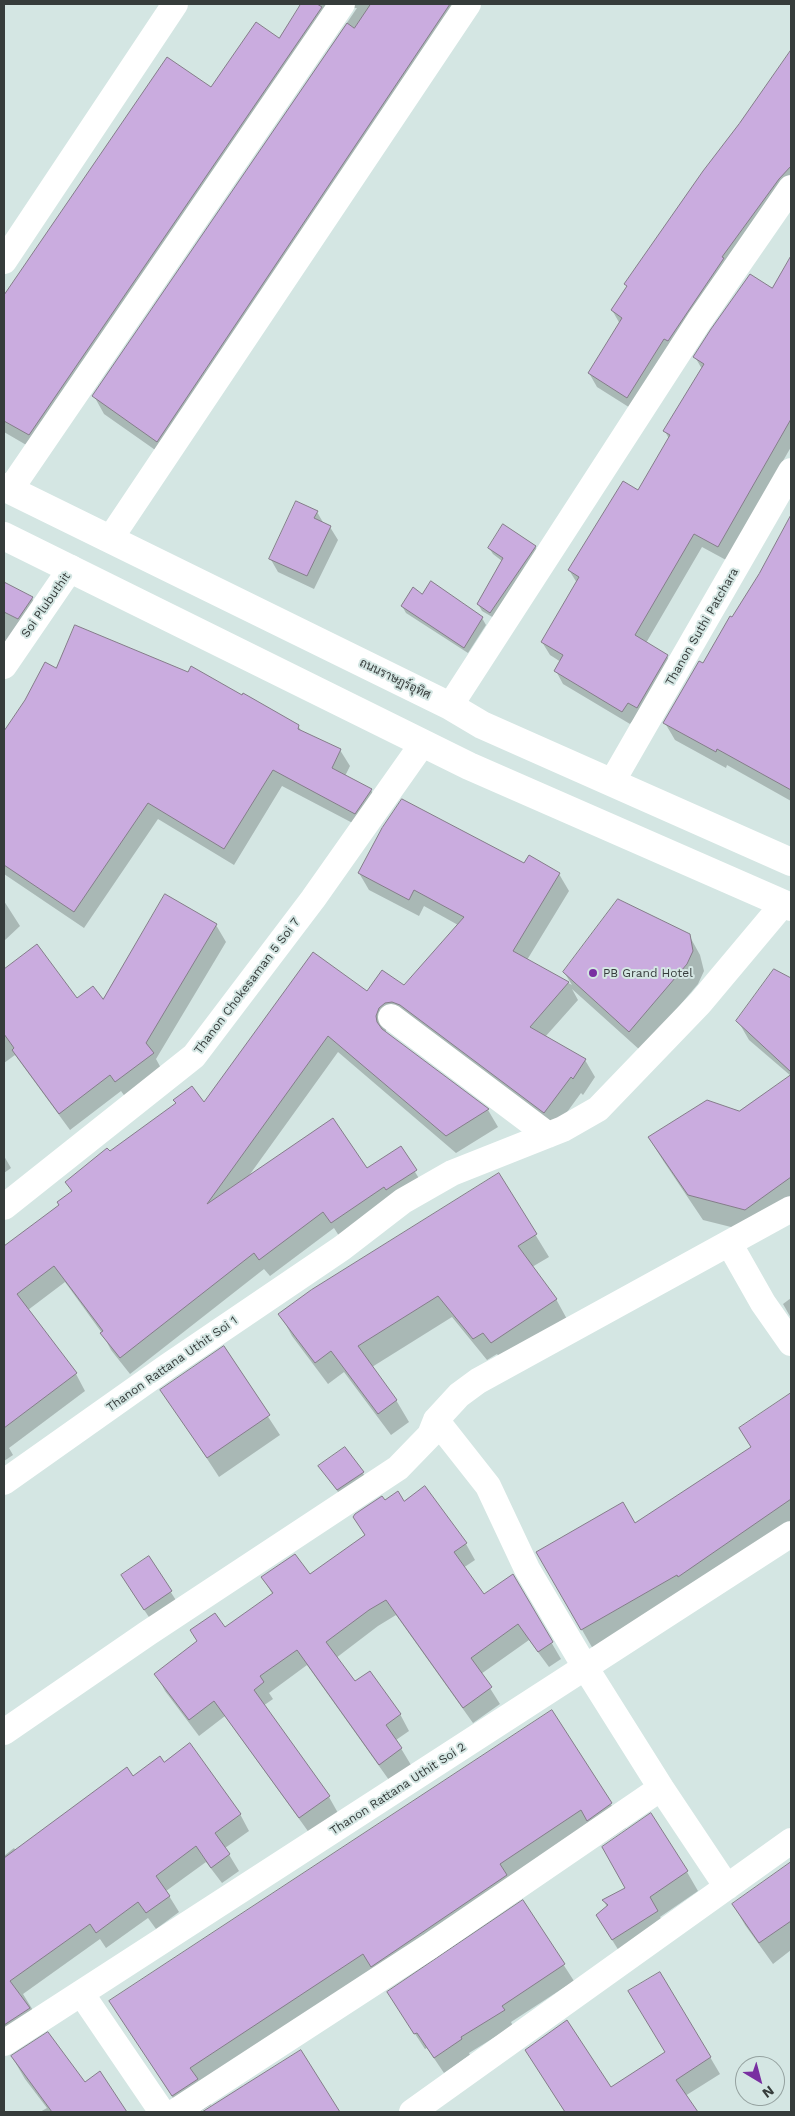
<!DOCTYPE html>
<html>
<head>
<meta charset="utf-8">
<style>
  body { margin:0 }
  #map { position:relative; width:795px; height:2116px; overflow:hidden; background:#d4e6e3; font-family:"Work Sans",sans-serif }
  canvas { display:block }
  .frame { position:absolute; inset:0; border:5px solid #363c3b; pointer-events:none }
  .north { position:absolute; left:735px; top:2056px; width:50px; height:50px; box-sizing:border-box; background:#d4e6e3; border:1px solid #95a2a0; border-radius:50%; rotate:143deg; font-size:14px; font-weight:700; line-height:20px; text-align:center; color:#363c3b }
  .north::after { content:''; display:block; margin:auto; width:18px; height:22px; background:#792fa1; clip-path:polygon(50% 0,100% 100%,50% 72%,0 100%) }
</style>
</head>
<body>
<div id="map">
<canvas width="795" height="2116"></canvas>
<div class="frame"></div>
<div class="north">N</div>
</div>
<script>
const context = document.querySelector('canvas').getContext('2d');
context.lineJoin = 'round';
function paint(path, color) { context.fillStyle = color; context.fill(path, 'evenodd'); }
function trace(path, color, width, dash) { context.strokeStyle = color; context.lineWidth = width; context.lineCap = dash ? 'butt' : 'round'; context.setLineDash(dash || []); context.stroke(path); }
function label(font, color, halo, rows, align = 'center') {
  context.font = font + ' "Work Sans",Sarabun,sans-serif'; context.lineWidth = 4; context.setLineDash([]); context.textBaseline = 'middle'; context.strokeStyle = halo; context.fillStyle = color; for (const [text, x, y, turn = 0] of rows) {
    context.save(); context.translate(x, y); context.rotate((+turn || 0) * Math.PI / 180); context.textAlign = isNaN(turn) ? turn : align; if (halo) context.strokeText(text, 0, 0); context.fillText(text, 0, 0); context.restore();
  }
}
paint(new Path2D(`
  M303 4H481L168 459 104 414 94 396 357 8H346L40 453 4 432V297L167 59 212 89 279 40Z
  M791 53V189L635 411 597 387 589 373 620 324 612 310 628 288 626 284 704 172Z
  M791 262V447L726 560 702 547 646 643 667 656 675 669 630 724 563 684 556 671 561 662 550 655 542 642 577 583 569 570 638 492 669 439 665 431 702 369 695 357 773 289Z
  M317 512 324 524 330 527 338 540 314 589 278 572 270 558Z
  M791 516V801L727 765 726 768 675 740 665 723 760 574Z
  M535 546 539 553 494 618 482 611 478 604 502 561 493 554 489 548Z
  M432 582 482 618 486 625 468 653 406 613 402 606 423 595Z
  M4 583 32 598 41 614 4 668Z
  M57 670 298 726 302 732 340 750 350 766 345 776 371 790 381 807 364 829 282 786 234 865 158 819 84 928 4 874V733L26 700Z
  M525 865 559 874 569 891 527 960 572 985 564 972 689 935 700 955 704 971 698 984 641 1051 572 989 578 1000 545 1037 585 1060 595 1077 583 1095 581 1093 554 1130 388 1026 385 1033 488 1110 498 1127 456 1153 338 1052 248 1177 367 1170 400 1148 425 1188 341 1239 334 1228 270 1276 264 1269 130 1374 111 1350 102 1333 65 1282 28 1310 76 1374 85 1391 9 1448 13 1455 4 1461V1248L61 1206 72 1192 67 1183 109 1153 204 1104 367 993 404 987 458 925 424 906 419 916 369 890 359 873Z
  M166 896 216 925 226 942 156 1059 162 1070 126 1098 121 1091 70 1130 15 1055 4 1063V970L37 946 77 1000 103 1001Z
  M4 901 20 926 4 941Z
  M775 971 791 979V1076L749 1040 738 1021Z
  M781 1083 791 1098V1213L759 1234 703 1220 664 1162 649 1138 739 1113Z
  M4 1156 11 1168 4 1173Z
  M498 1174 549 1257 532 1267 556 1299 568 1321 505 1364 497 1354 487 1360 452 1317 372 1367 396 1400 409 1422 391 1435 344 1372 328 1384 292 1336 280 1314Z
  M791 1298V1318L783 1304Z
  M223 1348 280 1435 219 1477 162 1390Z
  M788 1397 791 1402V1526L593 1649 538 1553 635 1524 752 1448 740 1429Z
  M345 1448 367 1479 341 1496 324 1473Z
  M385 1502H404L466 1544 475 1560 463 1568 483 1596 512 1575 561 1659 549 1667 529 1640 481 1674 500 1704 473 1723 396 1615 378 1626 336 1658 355 1683 400 1714 409 1731 396 1740 411 1765 389 1780 307 1665 269 1693 273 1699 263 1706 329 1797 338 1813 310 1834 225 1716 199 1736 165 1691 156 1674 225 1629 273 1595 262 1577 310 1575 365 1536 354 1517Z
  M149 1558 179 1605 153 1623 130 1589Z
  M552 1712 626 1828 602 1844 596 1834 513 1889 520 1900 386 1990 378 1978 204 2092 211 2105 199 2112H182L111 2002Z
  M164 1764 240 1814 249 1831 225 1848 239 1871 222 1883 206 1862 166 1891 179 1912 156 1929 148 1918 106 1948 100 1939 23 1994 34 2012 4 2048V1856L14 1848 16 1851 133 1777Z
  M791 1863V1950L773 1964 745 1925 733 1904Z
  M687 1872 698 1891 660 1917 669 1931 624 1959 609 1935 607 1907 604 1901 627 1888Z
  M523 1902 574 1981 511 2022 513 2026 469 2053 470 2055 444 2073 427 2048 425 2049 398 2008Z
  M300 2051 338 2112H205Z
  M12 2057 84 2083 100 2073 126 2112H40L47 2108 25 2079Z
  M710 2057 720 2074 685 2096 696 2112H565L536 2066 611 2089Z`), '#0003');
const building = new Path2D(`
  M301 4H317L322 7 29 435 4 421V295L167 57 211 87 256 22 279 38Z
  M371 4H450L157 442 92 396 347 23 354 28Z
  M791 50V166L779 179 722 257 724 258 668 341 664 339 627 398 588 373 622 318 611 310 627 286 624 284 703 171 739 124Z
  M791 256V419L718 547 694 534 635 635 668 655 637 708 628 703 622 712 554 671 563 655 541 642 579 577 568 570 623 481 638 490 670 435 663 431 704 364 693 357 711 329 750 274 772 288Z
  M296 501 318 511 314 518 331 526 307 576 269 559Z
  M791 515V790L717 749 716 752 663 723 699 661 703 663 730 616 732 617 759 574Z
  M503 524 536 546 490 613 477 604 503 558 488 548Z
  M431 581 483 617 464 648 401 606 413 587 422 594Z
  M4 582 33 597 18 619 4 612Z
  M75 625 188 672 191 666 242 695 243 693 299 725 298 729 341 749 332 768 372 789 355 814 273 770 224 849 148 803 74 912 4 865V731L25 700 45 662 56 668Z
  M402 799 524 863 529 855 560 873 513 951 569 982 530 1027 586 1059 573 1079 571 1077 544 1113 400 1005 392 1002 385 1003 379 1008 376 1016 377 1022 382 1029 489 1109 446 1136 328 1036 207 1204 333 1118 367 1168 401 1146 417 1170 386 1190 384 1187 331 1223 323 1212 259 1260 254 1253 120 1358 100 1333 103 1331 54 1266 17 1294 77 1373 4 1428V1246L59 1205 57 1202 72 1191 65 1182 107 1148 110 1151 176 1103 173 1100 192 1086 204 1102 313 952 367 991 382 970 404 985 464 917 414 890 409 900 358 873 382 828Z
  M165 894 217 924 146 1043 154 1053 115 1082 110 1075 59 1114 12 1050 14 1048 4 1034V969L37 944 77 998 93 986 103 999Z
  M618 899 690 934 693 951 687 964 629 1032 563 972Z
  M774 969 791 978V1072L736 1021Z
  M791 1075V1177L745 1210 688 1195 648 1137 707 1100 739 1111Z
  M499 1173 537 1234 518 1246 557 1299 491 1343 483 1333 473 1339 438 1296 358 1346 397 1400 378 1414 331 1351 315 1363 278 1314 311 1290Z
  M224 1346 270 1415 207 1458 160 1390Z
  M791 1393V1499L678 1577 677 1575 581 1630 536 1552 623 1502 635 1523 751 1447 739 1428Z
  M345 1447 364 1472 337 1490 318 1466Z
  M425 1486 467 1543 454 1552 484 1594 513 1574 553 1642 538 1652 518 1624 471 1658 492 1687 463 1708 386 1600 369 1610 326 1642 355 1681 370 1671 401 1714 386 1725 402 1748 379 1765 297 1650 260 1676 264 1682 254 1690 330 1796 299 1818 214 1701 189 1720 154 1674 197 1641 190 1630 215 1613 225 1627 273 1593 261 1577 295 1554 310 1574 365 1535 353 1517 355 1514 382 1496 385 1500 398 1491 404 1501Z
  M149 1556 172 1591 144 1610 121 1575Z
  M552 1710 612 1803 587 1821 581 1810 500 1864 507 1875 371 1967 363 1954 190 2068 198 2079 172 2096 109 2001Z
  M190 1743 241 1814 215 1833 230 1854 211 1868 196 1846 156 1876 170 1896 146 1913 138 1902 96 1933 90 1924 10 1981 30 2008 4 2025V1858L127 1767 133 1776 160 1756 164 1762Z
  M651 1813 688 1871 650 1897 658 1911 612 1940 596 1915 608 1905 602 1900 625 1888 602 1847Z
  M791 1862V1921L759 1943 732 1904Z
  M523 1900 565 1964 502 2006 505 2010 461 2037 462 2039 434 2058 417 2033 414 2034 387 1992Z
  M660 1972 711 2057 676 2080 698 2112H565L525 2050 567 2020 611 2087 665 2052 628 1991Z
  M48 2032 85 2082 100 2071 127 2112H52L11 2056Z
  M301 2050 340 2112H202L243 2086Z`);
paint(building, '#caacdf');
trace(building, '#847d89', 1);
trace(new Path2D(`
  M4 261 175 4
  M10 490 342 4
  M110 539 468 4
  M4 666 71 568
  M450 706 699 321 791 188
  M612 782 791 471
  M391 1017 548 1135
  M4 1207 194 1056 313 899 423 743
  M729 1243 763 1303 791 1343
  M436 1420 488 1486 527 1569 585 1667 661 1788 727 1887
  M4 1482 168 1366 342 1248 403 1201 452 1173 563 1129 598 1109 700 1003 783 904
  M4 1732 148 1633 398 1468 430 1435 436 1420 459 1395 478 1381 791 1209
  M81 1993 162 2112
  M4 2043 791 1534
  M175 2112 430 1946 661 1788
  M412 2112 791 1841`), '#fff', 26);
trace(new Path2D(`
  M4 487 450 706 482 725 791 862
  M4 536 469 766 791 907`), '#fff', 28);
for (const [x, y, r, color] of [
  [593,973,5,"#792fa1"]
]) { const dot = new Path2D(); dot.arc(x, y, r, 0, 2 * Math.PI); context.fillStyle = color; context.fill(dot); trace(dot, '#d4e6e3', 2); }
label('12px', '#363c3b', '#d4e6e3', [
  ["Soi Plubuthit",46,605,-55],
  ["Thanon Suthi Patchara",702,627,-60],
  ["ถนนราษฏร์อุทิศ",395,679,26],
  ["Thanon Chokesaman 5 Soi 7",247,986,-53],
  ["Thanon Rattana Uthit Soi 1",172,1364,-35],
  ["Thanon Rattana Uthit Soi 2",398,1789,-33]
]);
label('12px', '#363c3b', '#d4e6e3', [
  ["PB Grand Hotel",603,973]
], 'left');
</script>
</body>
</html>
